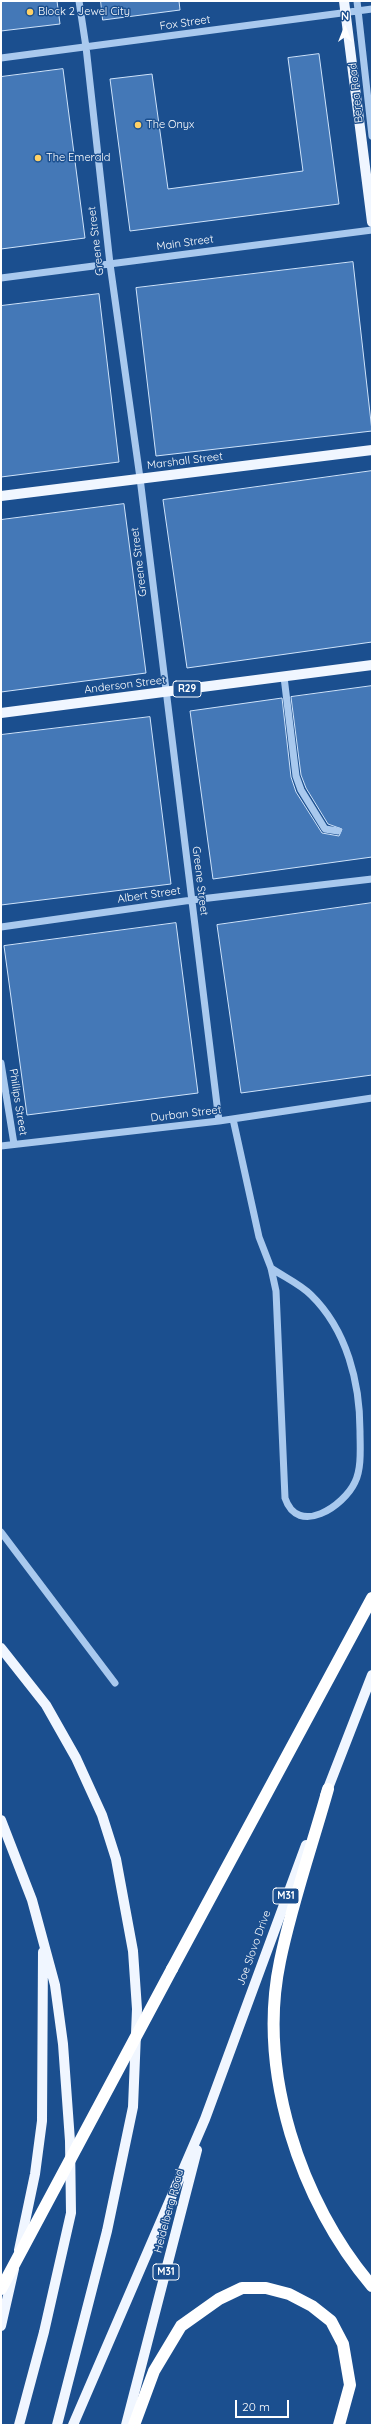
<!DOCTYPE html>
<html>
<head>
<meta charset="utf-8">
<style>
  body { margin:0 }
  #map { position:relative; width:373px; height:2426px; overflow:hidden; background:#1b4f8f; font-family:Quicksand,sans-serif }
  canvas { display:block }
  .frame { position:absolute; inset:0; border:2px solid #fff; pointer-events:none }
  .north { position:absolute; left:325px; top:8px; width:40px; height:40px; -webkit-text-stroke:3px #1b4f8f; paint-order:stroke; rotate:0deg; font-size:11px; font-weight:700; line-height:16px; text-align:center; color:#fff }
  .north::after { content:''; display:block; margin:auto; width:14px; height:18px; background:#fff; clip-path:polygon(50% 0,100% 100%,50% 72%,0 100%) }
  .scale { position:absolute; left:235px; top:2400px; width:54px; height:18px; box-sizing:border-box; border:2px solid #fff; border-top:0; padding-left:5px; font-size:12px; line-height:14px; white-space:nowrap; color:#fff; -webkit-text-stroke:3px #1b4f8f; paint-order:stroke }
</style>
</head>
<body>
<div id="map">
<canvas width="373" height="2426"></canvas>
<div class="frame"></div>
<div class="north">N</div>
<div class="scale">20 m</div>
</div>
<script>
const context = document.querySelector('canvas').getContext('2d');
context.lineJoin = 'round';
function paint(path, color) { context.fillStyle = color; context.fill(path, 'evenodd'); }
function trace(path, color, width, dash) { context.strokeStyle = color; context.lineWidth = width; context.lineCap = dash ? 'butt' : 'round'; context.setLineDash(dash || []); context.stroke(path); }
function label(font, color, halo, rows, align = 'center') {
  context.font = font + ' Quicksand,sans-serif'; context.lineWidth = 3; context.setLineDash([]); context.textBaseline = 'middle'; context.strokeStyle = halo; context.fillStyle = color; for (const [text, x, y, turn = 0] of rows) {
    context.save(); context.translate(x, y); context.rotate((+turn || 0) * Math.PI / 180); context.textAlign = isNaN(turn) ? turn : align; if (halo) context.strokeText(text, 0, 0); context.fillText(text, 0, 0); context.restore();
  }
}
const building = new Path2D(`
  M1 1H57L60 24 1 31Z
  M101 1H179L180 10 103 20Z
  M319 54 339 204 130 231 110 79 152 74 168 189 303 171 288 58Z
  M63 69 85 238 1 249V77Z
  M353 262 372 431 156 456 136 288Z
  M99 294 119 462 1 477V306Z
  M372 471V642L187 668 163 500Z
  M124 504 146 673 1 692V520Z
  M372 686V857L213 879 190 711 282 698 291 777 296 792 322 833 339 836 342 829 328 824 306 788 301 775 291 697Z
  M150 717 171 884 1 905V735Z
  M372 903V1075L241 1093 217 925Z
  M176 923 198 1093 27 1115 4 946Z`);
paint(building, '#4478b7');
trace(building, '#cfe3fa', 1);
trace(new Path2D(`
  M79 1 86 47 110 264 140 478 219 1121
  M357 1 372 136
  M1 58 372 9
  M1 278 372 230
  M284 677 296 776 301 790 325 829 338 831
  M1 927 192 900 372 879
  M1 1063 14 1144
  M233 1119 259 1237 271 1268 276 1291 285 1498C298 1537 344 1506 355 1482 362 1468 360 1446 360 1431 360 1383 347 1330 311 1295 300 1284 284 1277 271 1268
  M1 1146 219 1121 372 1098
  M1 1532 115 1683`), '#a9c9ee', 7);
trace(new Path2D(`
  M1 496 372 450
  M1 713 372 665
  M1 1648 46 1705 76 1758 102 1815 116 1859 133 1951 137 2009 133 2107 107 2231 57 2425
  M325 1796 372 1675
  M1 1820 32 1900 55 1985 63 2044 70 2141 71 2213 44 2332 19 2425
  M19 2250 35 2174 42 2121 43 1952
  M1 2326 14 2269
  M73 2425 205 2119 306 1845
  M126 2425 197 2150`), '#f0f6ff', 10);
trace(new Path2D(`
  M328 1789C312 1846 292 1903 280 1961 257 2071 300 2202 372 2286
  M172 1969 372 1598
  M134 2425 154 2371 181 2326 219 2299 242 2288H266L289 2294 312 2306 331 2321 343 2344 350 2385 339 2425`), '#fff', 12);
trace(new Path2D(`
  M344 1 372 222`), '#f0f6ff', 10);
trace(new Path2D(`
  M1 2289 172 1969`), '#fff', 12);
for (const [x, y, r, color] of [
  [30,12,4,"#ffd166"],
  [138,125,4,"#ffd166"],
  [38,158,4,"#ffd166"]
]) { const dot = new Path2D(); dot.arc(x, y, r, 0, 2 * Math.PI); context.fillStyle = color; context.fill(dot); trace(dot, '#1b4f8f', 1.5); }
for (const [x, y, w] of [
  [187,689,28],
  [286,1896,26],
  [166,2272,26]
]) { const box = new Path2D(); box.roundRect(x - w / 2, y - 8, w, 16, 3); context.fillStyle = '#1b4f8f'; context.fill(box); trace(box, '#fff', 1); }
label('bold 10px', '#fff', null, [
  ["R29",187,689],
  ["M31",286,1896],
  ["M31",166,2272]
]);
label('11px', '#fff', '#1b4f8f', [
  ["Block 2 Jewel City",38,12],
  ["The Onyx",146,125],
  ["The Emerald",46,158]
], 'left');
label('11px', '#fff', '#1b4f8f', [
  ["Fox Street",185,23,-8],
  ["Berea Road",356,93,-96],
  ["Greene Street",96,241,-97],
  ["Main Street",185,243,-8],
  ["Marshall Street",185,461,-7],
  ["Greene Street",139,562,-97],
  ["Anderson Street",125,685,-7],
  ["Greene Street",200,881,83],
  ["Albert Street",149,895,-8],
  ["Phillips Street",18,1102,81],
  ["Durban Street",186,1114,-7],
  ["Joe Slovo Drive",254,1948,-70],
  ["Heidelberg Road",169,2211,-75]
]);
</script>
</body>
</html>
